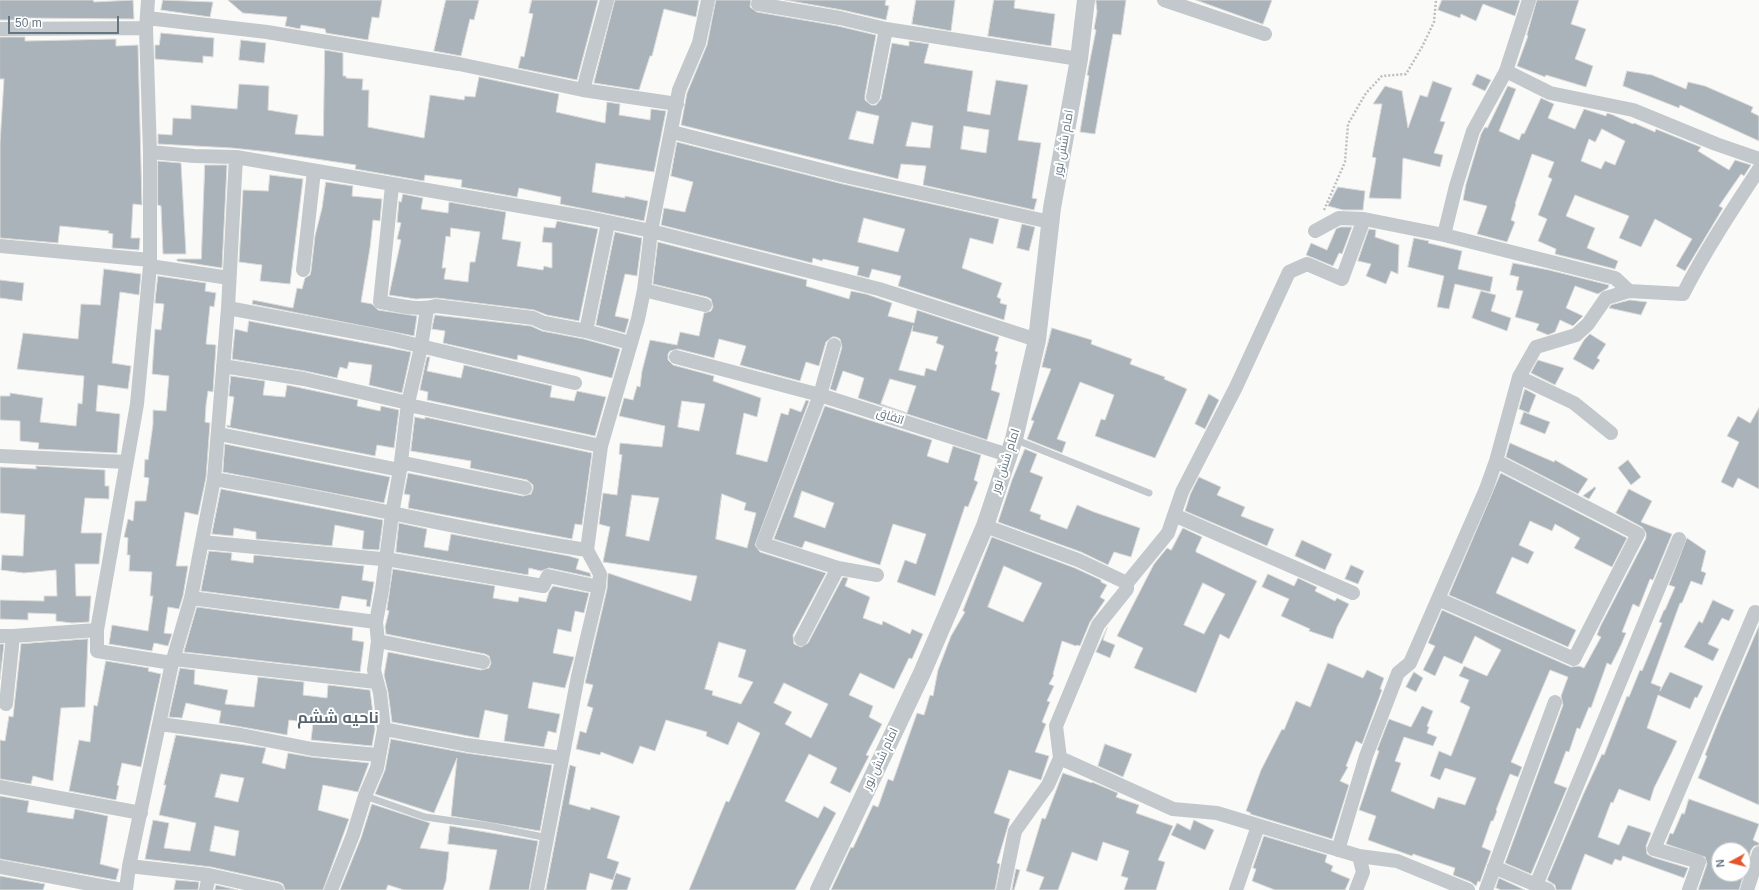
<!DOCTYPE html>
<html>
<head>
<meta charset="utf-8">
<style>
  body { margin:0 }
  #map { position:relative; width:1759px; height:890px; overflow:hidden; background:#fafaf8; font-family:Helvetica,sans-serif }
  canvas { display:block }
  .north { position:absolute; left:1711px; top:842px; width:40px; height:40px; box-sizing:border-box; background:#fff; border:1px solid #c1c8cd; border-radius:50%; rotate:263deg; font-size:11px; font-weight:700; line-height:16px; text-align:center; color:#657683 }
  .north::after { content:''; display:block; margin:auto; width:14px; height:18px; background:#e4572e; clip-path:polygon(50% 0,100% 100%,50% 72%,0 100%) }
  .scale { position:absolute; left:8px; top:16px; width:111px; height:18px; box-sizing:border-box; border:2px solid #657683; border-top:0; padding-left:5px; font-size:12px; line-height:14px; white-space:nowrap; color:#657683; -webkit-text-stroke:3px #fff; paint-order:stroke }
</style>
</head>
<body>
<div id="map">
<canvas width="1759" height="890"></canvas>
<div class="north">N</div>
<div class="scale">50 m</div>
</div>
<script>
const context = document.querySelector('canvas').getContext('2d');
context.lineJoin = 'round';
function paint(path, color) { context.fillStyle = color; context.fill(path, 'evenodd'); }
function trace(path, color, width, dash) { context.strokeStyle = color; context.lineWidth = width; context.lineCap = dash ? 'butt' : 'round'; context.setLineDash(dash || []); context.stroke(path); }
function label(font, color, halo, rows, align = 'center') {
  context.font = font + ' Helvetica,Cairo,sans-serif'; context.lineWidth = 4; context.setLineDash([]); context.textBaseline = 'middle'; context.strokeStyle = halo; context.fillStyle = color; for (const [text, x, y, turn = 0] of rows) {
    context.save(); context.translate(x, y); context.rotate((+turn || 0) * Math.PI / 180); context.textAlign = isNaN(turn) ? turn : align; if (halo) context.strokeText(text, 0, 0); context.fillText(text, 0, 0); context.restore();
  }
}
const building = new Path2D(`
  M0 0H93L94 2 133 0 134 19 25 18V20H0Z
  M163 0 213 2 210 17 161 10Z
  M228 0H382L379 18 372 17 368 40 326 33 325 29 301 25 300 29 285 26 287 17 243 13Z
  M446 0H479L474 20 470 19 461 56 434 51Z
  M532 0H598L577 80 518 68 521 56 524 57 533 14 529 13Z
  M615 0H699L696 17 664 9 652 56H650L639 90 594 83Z
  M716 0H751L750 7 757 12 838 26 876 35 865 95V100L871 105H876L881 99 892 43 909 46V41L929 44 924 63 973 71 967 111 990 115 996 80 1028 85 1018 140 1041 143 1032 198 1037 199 1034 210 923 185 926 166 901 164 898 179 681 125 687 93 707 45ZM857 111 879 116 873 144 849 139ZM912 122 933 126 930 148 906 146ZM964 126 989 130 986 153 961 149Z
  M785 0H886L885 5 889 6 886 20 842 10Z
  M916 0H955L951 31 912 24Z
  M994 0H1015L1014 8 1055 14 1051 46 988 36Z
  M1096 0H1126L1121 35 1113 34 1095 134 1080 132 1089 76 1087 75 1096 30 1094 29 1097 12Z
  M1196 0H1272L1263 24Z
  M1442 0H1520L1515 16 1483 4 1476 21 1461 14 1460 18 1438 10Z
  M1537 0H1579L1571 24 1586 29 1575 59 1593 66 1586 87 1546 75 1545 77 1517 66 1528 36 1527 35Z
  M161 33 214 38 213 57 203 56V63L155 59V45H159Z
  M0 37H25V41L116 39V46L138 45 142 205 133 204 131 238H140L139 250 112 248 113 234 108 233 109 231 60 226 58 243 0 238V143L4 79H0Z
  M241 40 266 43 264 63 239 60Z
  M325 50 343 53V76H346V78L363 79 362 90H369L368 127 424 138 430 95 464 100 465 96 475 97 479 77 559 94 556 112 605 123 607 102 620 104 619 115 650 120 651 109 666 111 654 172 596 163 592 192 625 198V196L648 201 644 221 560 204 561 197 519 188 517 197 461 187 462 180 425 175 424 181 355 169 356 165 270 152 232 148 158 144V134L172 135 173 118 191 119V105L237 109 239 84 269 86 268 110 298 115 295 134 323 136Z
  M1627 71 1652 75 1686 89 1688 82 1705 86 1753 107 1751 112 1759 116V141L1680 105 1679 108 1623 86Z
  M1477 74 1491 80 1485 91 1472 85Z
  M1433 81 1452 88 1440 121 1445 122 1434 153 1443 155 1440 167 1403 158 1401 199 1369 198 1376 158 1372 157 1382 104H1373L1385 86 1402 91 1408 128 1420 95 1427 97Z
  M1508 86 1516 89 1499 131 1519 140 1522 133 1524 134 1541 98 1554 104 1548 118 1575 129 1584 109 1606 116 1607 113 1613 115 1633 124 1634 123 1655 132 1656 129 1698 146 1701 147 1698 151 1729 170 1735 160 1751 165 1744 176 1741 174 1719 206 1723 208 1685 271 1676 266 1692 239 1655 219 1641 247 1619 238 1629 216 1575 195 1566 216 1595 228 1587 248 1618 261 1615 269 1555 254 1556 249 1538 241 1547 219 1538 215 1552 179 1548 177 1554 162 1532 154 1515 204H1516L1511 220 1515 222 1507 242 1477 234 1487 206 1463 200 1466 184 1481 134 1485 127 1487 128ZM1602 129 1625 141 1615 165 1605 161 1601 169 1581 161 1589 139 1595 142Z
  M677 142 843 184 999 219 993 244 970 238 962 268 1002 283 997 297 1001 299 1000 303 1007 305 1004 320 898 286 901 276 872 269 869 278 857 275 859 267 823 259 822 261 813 258 812 263 661 225 664 208 685 212 693 182 671 176ZM864 218 905 229 898 252 858 242Z
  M158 161 181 163 186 254H163L161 206 158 205Z
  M205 165H227L222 268 177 261V259H201Z
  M270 175 303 179 290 284 260 281 262 265 239 262 243 190 268 191Z
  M326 182 353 186 352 196 382 199 380 221 373 220 370 248 361 302 372 304 378 310 417 316 414 336 252 304 253 300 293 308 297 288 302 289 305 278 310 275 311 271 315 236 322 208Z
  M1338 187 1365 191 1363 210H1343L1328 206Z
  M403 194 423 198 421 209 448 213 449 202 506 212 502 239 521 242 517 266 543 270 544 266 552 268V243L542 242 544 227 555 228 557 221 598 229 579 321 547 315 534 310 437 298 416 299 389 295 401 240 397 239 401 223 397 222 399 201 401 202ZM451 228 480 232 475 262H470L468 282 444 279 446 268H442L446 236 450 237Z
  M1022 224 1035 227 1029 251 1017 248Z
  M1341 227H1352L1342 254 1339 253 1333 266 1306 255 1311 243 1327 250 1336 229Z
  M1369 229 1376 230 1375 237 1399 245 1398 274 1391 271 1386 284 1366 276 1371 264 1358 261Z
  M615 232 642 238 637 276 625 274 615 316 629 319 625 333 596 325Z
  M1414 238 1429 241 1428 243 1462 251 1458 269 1493 277 1490 292 1455 284 1449 309 1437 307 1444 276 1408 267Z
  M658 242 807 280 806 286 849 299 851 291 866 294 892 303 888 316 914 323 917 310 999 337 995 351 998 352 995 364 997 365 991 390 1000 393 987 440 858 398 864 378 843 371 836 391 830 389 842 347 840 339 836 337H832L826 342 819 366 806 362 800 381 740 365 746 346 719 339 714 358 678 349 670 351 668 354V360L673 365 714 376 713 381 761 398 757 417 744 413 736 454 767 462 781 413 788 415 790 408 801 412 806 400 809 401 755 545 760 552 826 573 793 635 794 644 801 647 808 643 843 577 848 578 845 586 870 597 863 618 882 625 883 621 910 634 912 629 923 634 912 659 909 658 894 689 860 673 849 695 873 706 869 717 882 724 866 755 869 756 850 793 830 783 837 768 809 754 785 801 818 818 824 806 836 813 795 890H689L726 801 729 802 760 733 738 722 728 745 706 736 707 732 666 720 655 751 640 746 633 764 601 752 600 755 576 749 580 731 586 733 593 708 587 706 593 685 585 683 607 589 608 573 691 601 697 576 603 562 610 527 599 524 603 493 617 495 622 455 619 454 620 443 662 447 665 426 619 416 624 398 633 400 637 386 640 387 642 371 650 340 677 345 680 332 699 336 704 313 711 311 713 307 711 299 707 297 653 284ZM913 326 912 331 938 337 936 343 944 346 936 371 926 368 924 376 899 370ZM890 379 916 386 907 413 881 404ZM682 401 705 404 699 431 678 427ZM722 494 746 503 744 510 756 513 747 548 716 539ZM632 495 659 498 649 541 626 536ZM719 642 746 650 738 677 753 682 741 704 712 695 713 691 705 689ZM784 683 828 704 811 738 785 724 792 712 774 703Z
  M1513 263 1549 270 1609 285 1608 288 1598 294 1575 286 1566 308 1583 316 1573 326 1560 320 1555 332 1548 335 1536 330 1539 324 1515 317 1523 291 1516 290 1519 277 1510 275Z
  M104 269 141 274 139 295 120 292 112 363 131 366 128 389 98 385 96 411 120 414 117 453 38 449 39 443 20 441V421L0 420V396H10V393L43 398 40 422 76 426 78 403 82 404 84 376 17 369 23 333 78 339 81 304 100 305Z
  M158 276 206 283 205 291 216 293 214 307 210 306 206 344 216 345 213 392 208 391 206 405 205 422 210 423 206 478 198 515 185 512 176 566H188L183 596 179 609 168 607 164 633 172 634 168 646 154 643 152 651 109 644 112 625 148 631 153 596H150L152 572 129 571 130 555H127L128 538 124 537 128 519 133 521 135 501H146L149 478 144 477 145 459 148 460 153 424V410L166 411 169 376 152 374 155 329 161 330 164 304 155 303Z
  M0 280 24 283 22 301 0 298Z
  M1481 291 1496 295 1491 311 1511 318 1507 331 1472 318Z
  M1630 300 1647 302 1641 315 1609 308 1611 305Z
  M435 315 531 326 542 331 584 339 620 349 612 378 518 355 517 360 443 343 445 331 432 329Z
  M249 321 411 352 402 393 369 385 372 365 349 362 347 369 340 367 337 378 305 371 232 359 235 329 247 332Z
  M1052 328 1092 340 1091 344 1132 359 1130 364 1165 377 1164 379 1187 389 1155 458 1095 436 1101 419 1105 420 1114 395 1080 382 1057 439 1066 442 1062 453 1027 439 1034 421 1031 420 1051 369 1042 367Z
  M1590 334 1606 344 1597 358 1600 360 1593 370 1573 359 1584 340Z
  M427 357H430L427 371 461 378 464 365 552 386 550 397 574 401 577 391 606 397 595 436 427 400 428 392 420 390Z
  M1538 360 1564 368 1555 385 1531 373Z
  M231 376 265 381 263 395 285 397 287 385 358 400 357 406 380 411 381 406 399 410 394 448 377 445 375 456 227 427V425L230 426 234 397 229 396Z
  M1525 389 1536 395 1529 413 1519 409Z
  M1209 394 1219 400 1205 429 1195 424Z
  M825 406 932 440 927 456 948 463 953 446 981 455 974 480 978 482 968 507 965 506 935 596 897 582 905 560 916 564 926 534 893 524 880 565 805 541 802 548 774 539ZM802 491 834 503 825 528 794 517Z
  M1759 408V489L1738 478 1733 488 1721 482 1739 442 1727 436 1738 416 1750 423Z
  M1524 412 1550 422 1545 434 1520 424Z
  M415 417 425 419V417L592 453 582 525 575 524 572 539 408 508 410 495 404 494 408 473 523 496 531 494 533 489V485L527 480 470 468 471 461 411 451Z
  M1510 443 1554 462 1555 460 1588 479 1578 494 1506 457Z
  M225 444 390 477 384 503 223 472Z
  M1025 449 1037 454 1030 472 1043 477 1030 511 1041 515 1040 519 1067 529 1077 505 1094 512 1140 528 1131 557 1114 552 1108 565 1081 552 998 522 1012 480Z
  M1628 460 1641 477 1631 485 1618 468Z
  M36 466 105 470V486H109V499L85 498 81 533H102L99 564H75L76 596H91L89 622 72 623 56 621V614L28 613V620L0 619V600L44 601V596H57L56 570 24 573 1 570 2 555 23 556 25 515 0 513V467L36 469Z
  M1501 473 1627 538 1612 567 1574 548 1580 538 1555 524 1552 531 1530 521 1519 545 1534 552 1528 564 1512 557 1496 593 1576 630 1568 647 1449 595Z
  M1199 477 1221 487 1217 495 1245 507 1241 516 1274 529 1267 546 1185 511 1190 495Z
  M1595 487 1596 488 1589 499 1583 496Z
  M221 489 383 520 379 550 362 549 364 531 335 525 332 546 256 539V532L234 528 233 536 212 534Z
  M1629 489 1652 501 1641 522 1672 534 1653 580 1650 579 1639 607 1633 604 1622 632 1626 633 1621 645 1611 665 1607 663 1591 708 1589 707 1580 729 1577 728 1569 752 1566 751 1554 783 1567 788 1531 874 1505 863 1563 705 1561 696 1568 677 1550 670 1511 762 1522 767 1518 777 1510 774 1496 810 1497 811 1493 821H1491L1482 847 1491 851 1480 882 1478 881 1476 886 1471 882 1453 875 1455 868 1413 854 1412 856 1368 840 1376 816 1359 810 1379 751 1377 750 1389 719 1411 727 1422 706 1433 711 1427 726 1429 727 1427 733 1437 737 1433 746 1404 737 1395 761 1401 763 1391 791 1434 809 1438 797 1465 805 1476 778 1445 768 1440 780 1430 776 1439 751 1451 756 1470 707 1460 702 1469 680 1459 676 1464 666 1487 676 1501 650 1475 636 1462 664 1444 656 1435 676 1423 670 1435 646 1428 643 1442 610 1571 667 1579 666 1584 668 1601 637 1597 635 1600 627 1646 538V533L1642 527 1616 513Z
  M399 523 427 529 424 547 448 551 451 534 569 556 579 559 576 569 590 573 591 577 549 568 541 571 529 568 528 575 396 552Z
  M1183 528 1202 537 1196 550V552L1257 581 1229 639 1220 634 1196 693 1134 668 1143 648 1117 636 1154 564 1167 548 1171 550ZM1203 583 1225 594 1204 634 1184 625Z
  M992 537 1075 568 1101 580V582L1107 585 1100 597 1105 600 1090 622 1080 646 1077 645 1076 646 1062 641 1053 674 1054 675 1049 684 1054 686 1047 701 1050 702 1042 722 1046 724 1035 752 1049 756 1041 780 1009 770 994 813 1010 819 997 863 1000 864 995 890H831L851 847 853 848 873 805 878 807 888 779 893 781 917 713 924 715 930 695 933 696 938 670 951 636 965 612 963 611ZM1004 566 1042 583 1023 622 988 607Z
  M1687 538 1706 551 1701 571 1706 573 1702 585 1691 581 1682 603H1680L1651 683 1661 687 1660 691 1670 672 1703 686 1697 698 1695 697 1690 709 1658 695 1647 728 1677 741 1671 754 1654 788 1650 801 1619 789 1613 803 1611 802 1598 837 1619 845 1628 825 1649 832 1651 833 1646 846 1647 854 1652 857 1688 868 1684 878 1623 856 1621 861 1615 859 1612 865 1585 854 1571 890H1556L1555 885 1547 880 1583 795 1602 754 1604 755 1627 696 1629 697 1640 670 1642 671 1662 623 1659 622 1664 610H1665L1675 587 1669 585Z
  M1302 540 1332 554 1325 570 1295 556Z
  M209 551 232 553 231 560 253 563 254 555 364 566 362 580 374 582 370 607 366 606 367 600 342 596 339 609 201 591Z
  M1351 565 1364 571 1358 584 1345 579Z
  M393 569 495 586 493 598 518 602 519 597 546 602 549 592 553 586 589 593 584 613 575 611 571 632 558 629 553 653 574 657 565 688 533 682 528 708 560 714 556 733 548 731 544 747 504 741 508 715 485 710 479 738 392 722 388 692 384 675 388 652 481 670 489 668 491 663 489 656 485 654 386 634 385 627 389 611 387 610Z
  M1268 574 1294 586 1298 578 1317 587 1315 591 1335 601 1337 598 1349 604 1337 627 1333 639 1309 631 1310 629 1281 616 1289 599 1262 587Z
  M1713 600 1734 610 1729 621 1722 618 1708 644 1719 649 1713 661 1684 647 1699 621 1702 623Z
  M197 607 353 628 352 640 364 642 360 672 184 652Z
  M1759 626V805L1698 778 1707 756 1705 755 1720 717Z
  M1107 628 1103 640 1115 645 1110 658 1096 652Z
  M88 639 85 707 61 708 53 781 33 776 31 784 0 779V740L5 741 9 716 13 717 21 644Z
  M0 644H4L0 679Z
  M106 661 149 668 148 671 161 674 141 767 122 763 117 785 119 786 116 800 69 791 79 740 90 742 94 705 97 706Z
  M1328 663 1363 678 1367 670 1384 678 1380 689 1382 690 1362 744 1356 741 1346 766 1348 767 1340 781 1349 785 1332 839 1250 814 1251 813 1246 811 1261 770 1282 729 1284 730 1296 701 1310 707Z
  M180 668 195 670 194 684 228 690 225 704 254 707 258 677 304 682 303 695 327 698 328 685 370 690 375 729 372 746 311 740 313 723 289 720 287 735 219 723 221 711 186 703 182 718 169 717Z
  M1414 672 1423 678 1416 692 1406 687Z
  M176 735 266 748 262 763 285 769 288 753 311 757 369 763 358 792 323 785 318 810 349 819 323 890H285L283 884 279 882 211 867 145 859 153 820 169 823 164 848 190 851 196 823 159 815 166 785H164ZM221 774 244 778 238 802 215 797ZM215 826 239 831 235 856 210 851Z
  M391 739 466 753 552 765 540 831 451 816 457 758 434 813 375 794 385 770Z
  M1105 744 1132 754 1123 777 1098 766Z
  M570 765 576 767 569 804 590 810 591 807 620 816 607 858 619 862 613 880 590 873 586 890H546Z
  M1063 773 1092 783V782L1118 793 1116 797 1139 805 1136 813 1173 826 1158 860 1165 862 1156 890H1124L1128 878 1121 876 1129 851 1103 842 1097 861 1072 852 1058 890H1039L1044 877 1026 871 1042 818 1045 819Z
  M0 796 29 801 27 812 73 819 75 809 108 816 100 864 119 869 116 880 0 859Z
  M1689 799 1759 824 1753 840 1759 843V845L1754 846 1751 850 1739 890H1698L1707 864 1705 857 1666 844 1670 833 1673 834 1682 813 1684 814ZM1719 850H1743V874H1719Z
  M372 804 430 823 420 848 449 852 446 881 443 890H404L388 885 386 890H340L361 838Z
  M1194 820 1214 830 1205 850 1171 835 1177 823 1190 830Z
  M450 826 538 841 529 890H489L497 850 448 844Z
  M1264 836 1327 855 1325 862 1333 866 1331 871 1350 879 1345 890H1275L1252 881 1256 869 1253 868Z
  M1016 869 1020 870 1014 890H1012Z
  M616 873 631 878 627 890H611Z
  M0 876 45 884 43 890H0Z
  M1499 878 1525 890H1501L1496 888Z
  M176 880 199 882 198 890H174Z
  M216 885 238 890H215Z`);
paint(building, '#aab3b9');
trace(building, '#dcdcda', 1);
trace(new Path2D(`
  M1324 210 1345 162 1348 124 1366 93 1382 76 1406 74 1422 47 1434 22 1436 0`), '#bbbfc2', 2.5, [2, 2]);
trace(new Path2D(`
  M1014 439 1149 493
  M365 796 425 817 489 826 548 838`), '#c3c8cc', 7);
trace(new Path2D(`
  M607 0 583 90 677 104
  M1164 0 1265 34
  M758 4 840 18 886 29
  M147 18 267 32 459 64 583 90
  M0 29 146 28
  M1506 71 1550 93 1633 110 1716 144 1759 159
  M873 97 886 29 1079 59
  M672 132 845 176 1050 222
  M150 152 194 156 236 157 589 218 651 231 879 289 1037 340
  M392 186 380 302C398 305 418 311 436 306L533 318 544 323 586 331 630 343
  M1315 231 1339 218 1364 219 1444 235 1456 186 1473 131 1506 71 1529 0
  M1444 235 1615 278 1629 291
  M0 246 150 260
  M150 266 229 278
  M303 270 314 171
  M644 290 705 305
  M228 308 387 338 575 383
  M586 331 608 223
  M834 345 820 395 1008 455
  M676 357 820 395 763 544 838 568 877 575
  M223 366 304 379 408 403 413 406 601 446
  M1519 377 1574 403 1611 433
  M219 434 400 470 404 463 525 488
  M0 456 126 462
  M214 479C339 499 462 531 587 550
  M1174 515 1353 593
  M985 526 1078 560 1127 583
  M202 542 392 560 543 586 548 576 599 587 600 574 587 550 601 446 638 319 644 290 651 231 679 90 699 43 708 0
  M191 598 376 622
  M1438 599 1574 659 1638 534 1496 461
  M0 636H13
  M801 639 838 568
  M378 641 483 662
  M174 659 376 682
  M172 663 191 598 214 479 228 308 236 157
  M6 704 13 636 97 630
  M160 724 241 735 312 749 378 755
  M384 729 467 745 562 758
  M1060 758 1173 809 1217 813 1359 856 1363 872 1356 890
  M0 787 141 813
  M1338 850 1366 756 1398 673 1410 663 1486 489 1496 461 1519 377 1536 347 1576 335 1588 324 1606 298 1629 291 1683 294C1705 251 1732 210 1759 169
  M1359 856 1397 861 1468 890
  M129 866 209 875 277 890
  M0 867 122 890
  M1494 867 1548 890
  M1536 885 1679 539
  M126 890 129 866 172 663 97 651V630L137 404 150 266V152L146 28 148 0
  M206 890 209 875
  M331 890 353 835 365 796 377 768 384 729 380 693 374 670 378 641 376 622 382 590 392 514 400 470 408 403 421 347 427 309
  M537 890 578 676 599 587
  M1003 890 1015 831 1048 785 1060 758 1056 726 1098 625 1127 589V583L1168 533 1182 492 1236 387 1289 272 1307 264 1342 279 1364 219
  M1236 890 1258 826
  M1486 890 1555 702
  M1689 890 1699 862 1654 849 1755 612
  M1747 890 1759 853`), '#c3c8cc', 14);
trace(new Path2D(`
  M819 890 922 673 985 526 1014 439 1037 340 1052 208 1079 59 1086 0`), '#c3c8cc', 18);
label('12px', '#657683', '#fff', [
  ["امام شش نور",1064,143,-80],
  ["اتفاق",890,417,18],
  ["امام شش نور",1006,461,-72],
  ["امام شش نور",881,759,-65]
]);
label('bold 16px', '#57646e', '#fff', [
  ["ناحیه ششم",338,719]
]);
</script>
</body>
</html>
